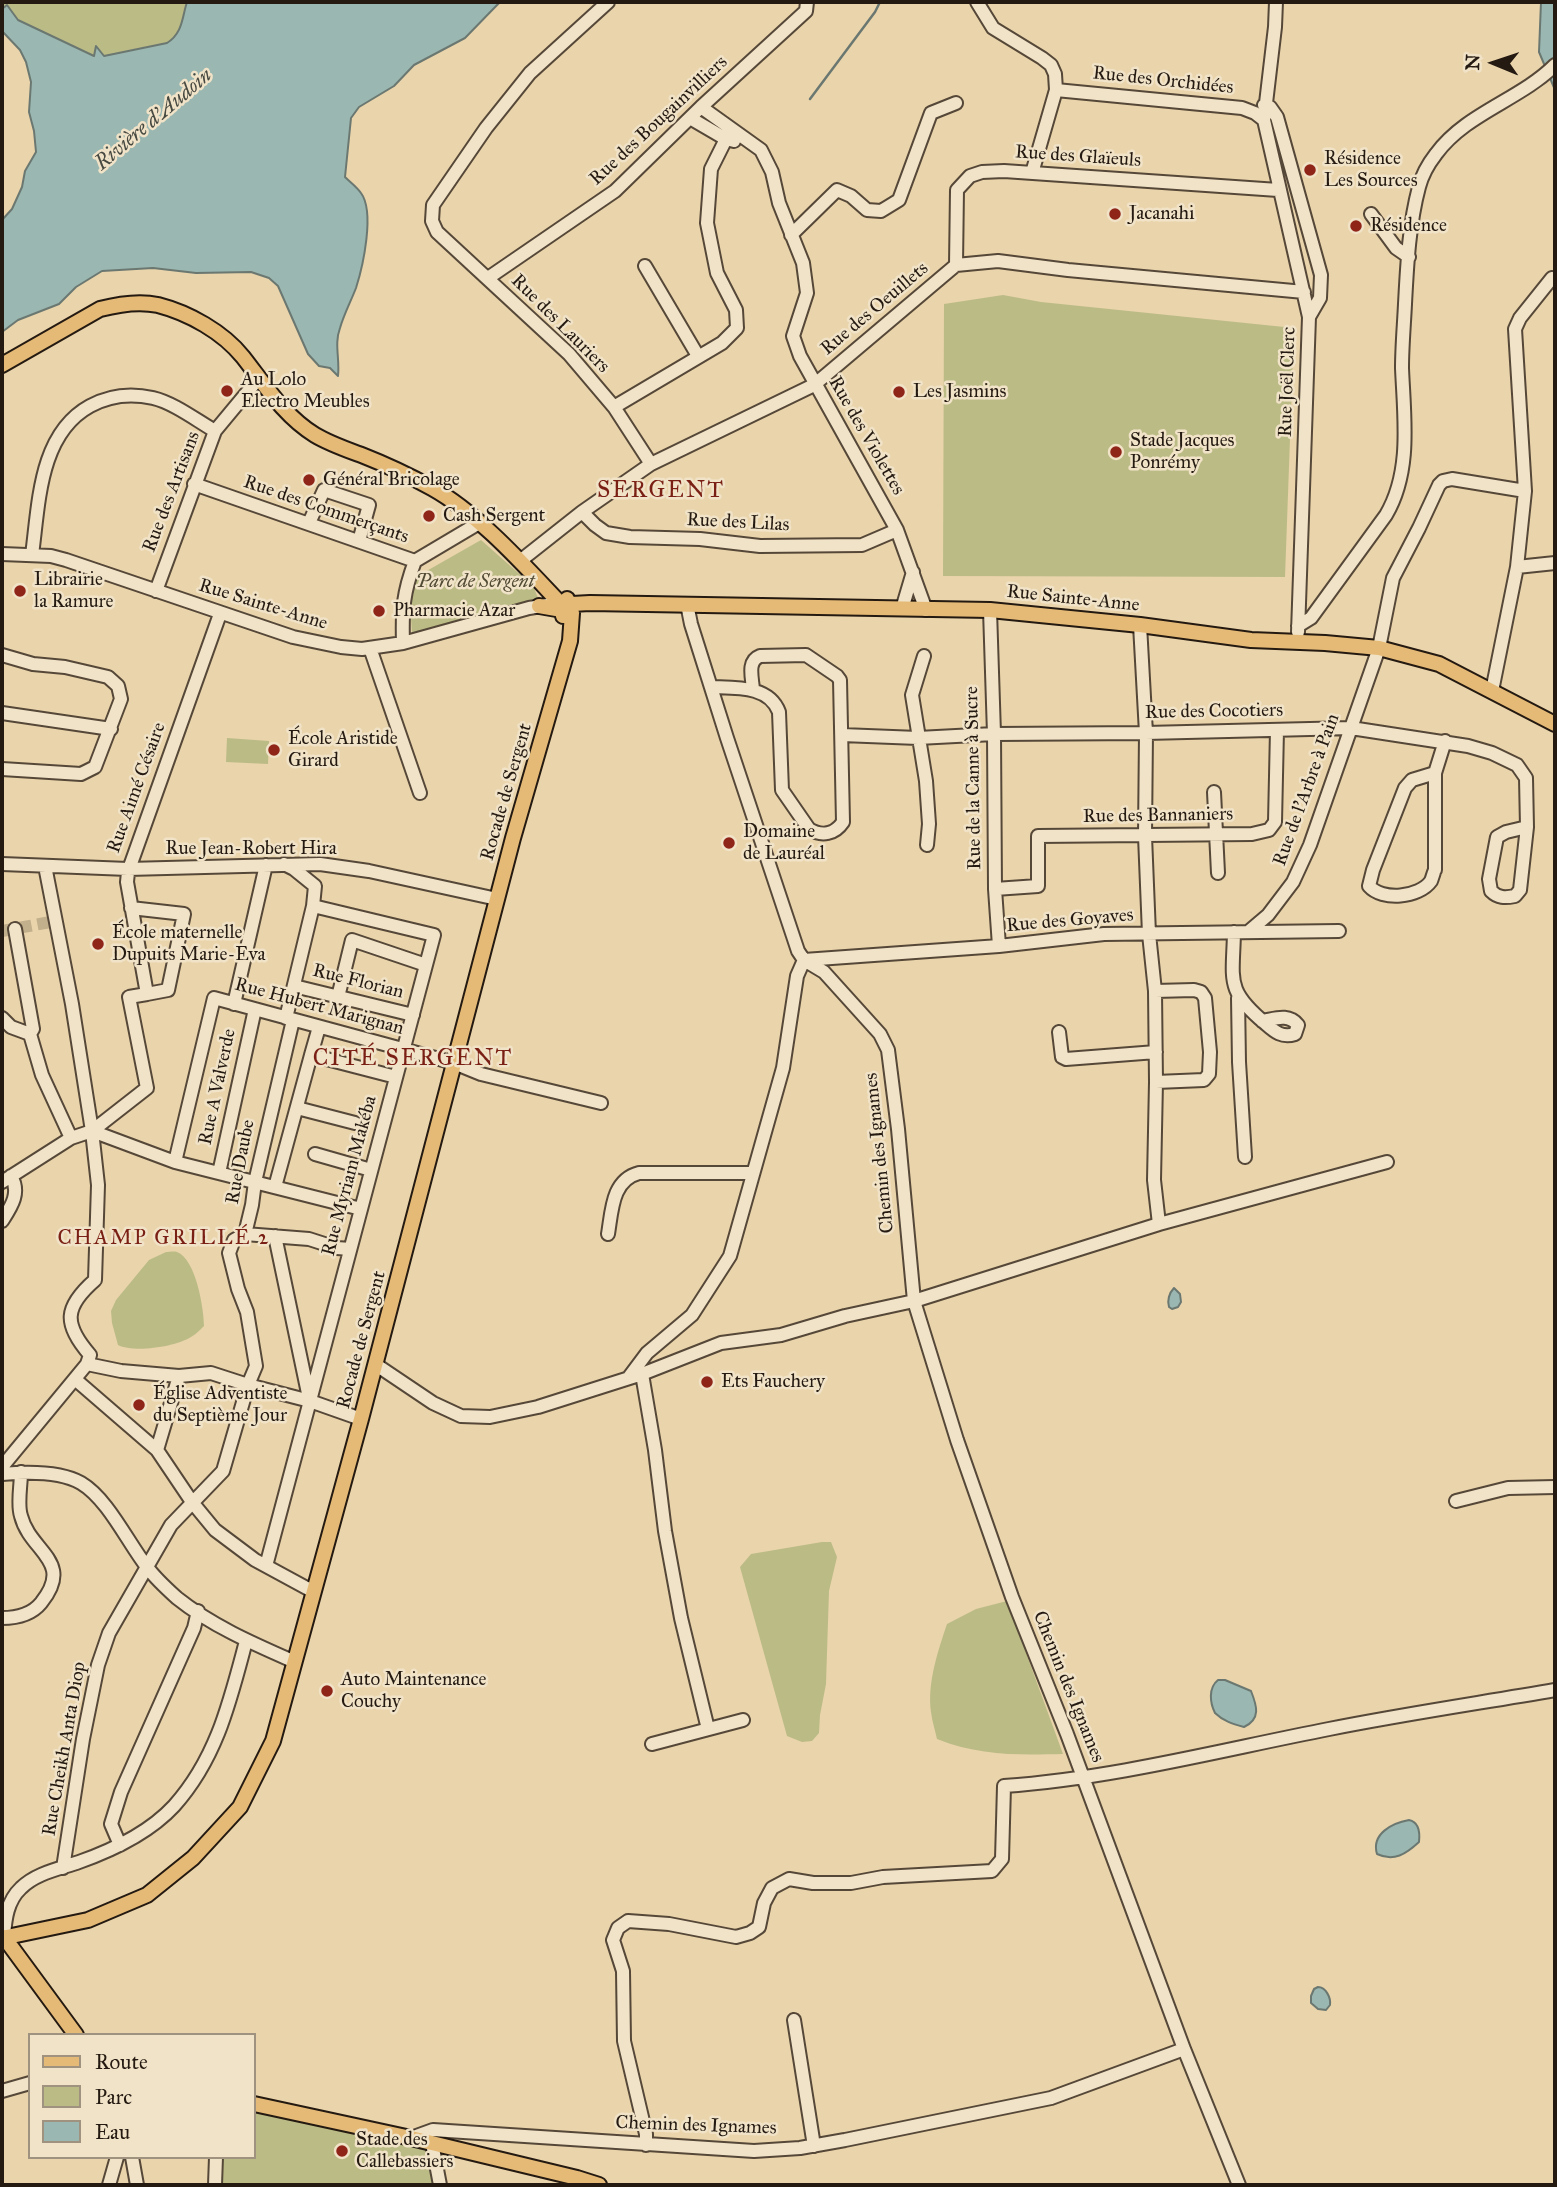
<!DOCTYPE html>
<html>
<head>
<meta charset="utf-8">
<style>
  body { margin:0 }
  #map { position:relative; width:1557px; height:2187px; overflow:hidden; background:#ead4ab; font-family:"IM FELL Great Primer",serif }
  canvas { display:block }
  .frame { position:absolute; inset:0; border:4px solid #241a11; pointer-events:none }
  .legend { position:absolute; left:28px; top:2033px; width:228px; height:126px; box-sizing:border-box; background:#f1e3c8; border:2px solid #9f937f; margin:0; padding:9px 12px; list-style:none; font-size:21px; color:#241a11 }
  .legend li { display:flex; align-items:center; gap:14px; height:35px }
  .legend b { width:35px; border:2px solid #9f937f }
  .north { position:absolute; left:1459px; top:28px; width:70px; height:70px; -webkit-text-stroke:5px #f1e3c8; paint-order:stroke; rotate:272deg; font-size:19px; font-weight:700; line-height:28px; text-align:center; color:#241a11 }
  .north::after { content:''; display:block; margin:auto; width:24px; height:32px; background:#241a11; clip-path:polygon(50% 0,100% 100%,50% 72%,0 100%) }
</style>
</head>
<body>
<div id="map">
<canvas width="1557" height="2187"></canvas>
<div class="frame"></div>
<ul class="legend">
<li><b style="height:9px;background:#e5ba76"></b>Route</li>
<li><b style="height:19px;background:#bbbb86"></b>Parc</li>
<li><b style="height:19px;background:#9ab7b1"></b>Eau</li>
</ul>
<div class="north">N</div>
</div>
<script>
const context = document.querySelector('canvas').getContext('2d');
context.lineJoin = 'round';
function paint(path, color) { context.fillStyle = color; context.fill(path, 'evenodd'); }
function trace(path, color, width, dash) { context.strokeStyle = color; context.lineWidth = width; context.lineCap = dash ? 'butt' : 'round'; context.setLineDash(dash || []); context.stroke(path); }
function label(font, color, halo, rows, align = 'center') {
  context.font = font + ' "IM FELL Great Primer",serif'; context.lineWidth = 5; context.setLineDash([]); context.textBaseline = 'middle'; context.strokeStyle = halo; context.fillStyle = color; for (const [text, x, y, turn = 0] of rows) {
    context.save(); context.translate(x, y); context.rotate((+turn || 0) * Math.PI / 180); context.textAlign = isNaN(turn) ? turn : align; if (halo) context.strokeText(text, 0, 0); context.fillText(text, 0, 0); context.restore();
  }
}
paint(new Path2D(`
  M2 2H195L181 42 150 53 99 57 72 54 2 15Z
  M1003 295 1041 302 1294 328 1285 577 943 576 944 304Z
  M481 540 533 586 539 600 412 633 410 603 416 577Z
  M227 738 269 741 268 764 226 762Z
  M166 1252C169 1252 174 1251 177 1252 196 1259 204 1309 204 1326 200 1330 195 1335 191 1337 175 1347 134 1353 118 1345L112 1323 111 1311 116 1300 149 1260Z
  M822 1542H831L837 1557 829 1591 826 1684 820 1715 819 1733 812 1741 802 1742 787 1736 740 1567 751 1554Z
  M1007 1601 1063 1754C1017 1755 980 1756 937 1739 935 1730 932 1721 931 1712 927 1683 938 1651 947 1624L976 1609Z
  M254 2108 430 2145 438 2185H218L220 2157H254Z`), '#bbbb86');
const water = new Path2D(`
  M187 2H500L465 38 414 65 394 86 359 107 351 118 345 177C350 182 357 187 361 193 375 212 363 266 356 288 351 301 344 314 340 328 334 344 340 359 338 376L330 368 319 366 308 354 278 286 269 278 251 272 196 273 153 268 102 271 76 287 59 304 18 320 2 332V220L12 209 22 187 25 171 36 152 34 131 29 112 31 82 26 62 20 50 2 31V9L7 5 18 20 94 56 96 46 104 56 167 43C183 33 182 17 187 2Z
  M1541 2H1555V90L1539 52Z
  M1174 1288 1180 1294 1181 1302 1178 1307 1172 1309 1169 1307C1167 1301 1169 1293 1174 1288Z
  M1218 1680H1225L1251 1691C1257 1706 1261 1719 1244 1727 1233 1724 1223 1721 1215 1713 1210 1703 1208 1688 1218 1680Z
  M1409 1820C1419 1822 1420 1833 1419 1842 1406 1854 1394 1862 1377 1854 1371 1834 1392 1823 1409 1820Z
  M1318 1987C1326 1987 1331 1998 1330 2005L1326 2010 1318 2009 1311 2003V1996L1314 1989Z`);
paint(water, '#9ab7b1');
trace(water, '#6b7871', 2);
trace(new Path2D(`
  M810 99 875 12 880 2`), '#6b7871', 2.5);
trace(new Path2D(`
  M2 931 56 921`), '#c2af8c', 12, [12, 6]);
const minor = new Path2D(`
  M608 2 530 73 486 128 433 205 432 221 437 232 569 354 614 407 651 464
  M977 2 993 28 1042 58 1051 65 1055 74 1056 90 1032 173
  M1276 2 1275 27 1264 120 1309 317 1298 632
  M1056 90 1242 108 1255 113 1264 120
  M1264 105 1270 107 1277 117 1321 275 1320 298 1309 317
  M701 107 761 150 772 172 779 203 803 263 807 293 793 336 800 356 897 530 926 610
  M690 118 726 139 734 141
  M1371 214 1396 248 1409 257
  M791 235 837 190 851 196 867 210 881 211 899 200 931 113 956 103
  M956 265 957 190 970 176 982 172 1004 171 1278 190
  M645 266 698 356
  M488 278 615 191 701 107 806 11 807 2
  M614 407 722 343 737 328 736 310 717 273 707 223 711 169 726 139
  M194 484 415 561 479 523
  M582 512 595 525 606 533 630 537 700 539 760 546 862 545 897 530
  M309 523 324 490 369 505 359 541
  M2 554 51 556 66 560 293 637 341 647 362 649 403 643 529 608 548 605
  M32 555C39 503 39 434 90 406 110 395 131 393 153 398 174 403 196 420 215 431
  M520 561 582 512 651 464 814 385 956 265 998 261 1068 270 1304 292
  M1517 567 1555 563
  M156 591 215 431 259 378
  M902 609 913 572
  M990 610 994 734 995 889 999 946
  M1140 625 1146 733 1145 836 1149 934 1155 991 1156 1082 1154 1180 1159 1224
  M1298 626 1311 618 1386 515C1412 471 1404 417 1402 368 1402 347 1404 325 1405 304 1407 266 1409 224 1419 187 1422 175 1429 163 1436 154 1466 113 1520 100 1555 65
  M403 643C402 610 403 593 415 561
  M370 648 420 793
  M2 655 33 664 65 667 108 677 118 686 121 699 95 767 81 774 2 769
  M924 656 912 695 926 781 929 824 927 845
  M711 687C735 688 769 685 779 712L782 790 809 829C822 837 835 834 843 822L840 680 837 676 806 655 760 656C747 661 752 677 753 689
  M1492 691 1517 567 1525 491 1515 329 1520 318 1552 278
  M2 713 111 729
  M842 735 918 738 994 734 1146 733 1351 728 1468 746 1492 753 1517 765 1526 778 1527 827 1520 890 1515 896C1505 898 1498 898 1491 891L1489 879 1497 837 1506 832 1527 827
  M1435 773 1412 780 1405 788 1373 870 1369 886C1382 901 1419 898 1431 881 1432 879 1434 871 1435 870V773L1445 741
  M1214 792 1218 873
  M2 864 128 869 320 864 369 871 497 899
  M995 889 1038 886V836L1252 834 1269 830 1275 822 1277 730
  M131 908 184 914 168 990 147 994
  M15 929 33 1029 30 1034 42 1075 71 1138
  M1234 932C1233 981 1225 990 1266 1024 1275 1032 1282 1038 1295 1034L1298 1025C1288 1013 1275 1019 1262 1021
  M1248 932 1268 915 1293 882 1310 845 1379 648 1393 578 1419 528 1439 485 1443 481 1452 479 1525 491
  M294 986 413 1015
  M1155 991 1194 990 1201 992 1205 998 1210 1052 1209 1074 1204 1080 1156 1082
  M338 997 352 940 426 965
  M1238 998 1239 1062 1245 1157
  M234 1004 266 865
  M2 1018 11 1027 30 1034
  M286 1018 313 906
  M1059 1032 1062 1057 1066 1059 1156 1052
  M311 1055 319 1027
  M297 1108 355 1123
  M92 1131 147 1088 129 997 147 994 127 882 128 872 220 614
  M315 1154 371 1170
  M175 1162 214 998 454 1063 481 1074 601 1103
  M219 1173 255 1009
  M2 1182 71 1138 92 1131 175 1162 361 1209
  M275 1187 311 1055 396 1077
  M2 1221C11 1207 21 1193 11 1176
  M245 1234 309 1239 337 1248 350 1249
  M608 1234C612 1210 612 1180 639 1173H753
  M275 1236 309 1398
  M87 1364 121 1371 179 1376
  M375 1364 433 1403 461 1416 490 1417 538 1407 642 1374 721 1343 781 1335 845 1316 914 1301 1159 1224 1387 1162
  M642 1374 655 1450 665 1531 681 1618 708 1729
  M629 1377 647 1353 692 1315 730 1256 783 1068 797 976 804 960 999 946 1104 934 1339 931
  M76 1380 157 1450 192 1502 215 1530 255 1560 314 1592
  M157 1450 179 1376 211 1373 248 1385 310 1401 361 1419
  M2 1467 87 1364 90 1355C63 1324 64 1307 95 1280L98 1185 92 1131 72 1004 45 866
  M2 1474C25 1472 60 1471 81 1483 108 1499 128 1543 147 1567 155 1578 167 1589 177 1598 212 1626 254 1644 295 1662
  M1456 1501 1508 1488 1555 1487
  M266 1566 434 935 313 906 315 886 294 869 284 864
  M2 1618C17 1618 32 1614 41 1603 75 1561 30 1552 21 1516 17 1504 21 1486 21 1472
  M652 1744 743 1720
  M120 1845 111 1824 121 1792 194 1628 198 1611
  M63 1868 83 1739 98 1665 109 1633 171 1525 223 1471 248 1385 256 1366 247 1312 238 1289 229 1253 234 1240 245 1234 252 1205 255 1182 293 1020
  M4 1937C5 1920 7 1901 21 1888 36 1873 59 1869 79 1862 113 1850 149 1833 174 1806 217 1758 230 1701 246 1641
  M794 2020 814 2146
  M1184 2049 1239 2185
  M2 2091 30 2083
  M411 2138 433 2130 754 2151 800 2148 845 2140 1051 2098 1184 2049 1067 1734 1012 1597 957 1440 914 1301 898 1129 888 1050 880 1034 824 972 804 960 798 951 727 738 691 624 687 604
  M432 2143 440 2185
  M646 2145V2134L624 2041 623 1971 613 1940 618 1928 628 1921 669 1924 736 1937 750 1933 759 1927 764 1903 772 1888 789 1879 813 1883H851L883 1877 992 1871 1002 1859 1004 1786C1115 1778 1221 1750 1329 1729 1404 1714 1480 1703 1555 1690
  M132 2157 137 2185
  M109 2185 117 2157
  M215 2185 216 2157`);
const major = new Path2D(`
  M2 365 100 309C119 304 140 301 158 305 189 313 223 332 243 357 265 385 284 416 315 435 330 444 348 450 364 456 387 465 410 476 432 488 477 513 522 563 558 601
  M572 604 590 603 990 610 1140 625 1251 640 1325 643 1379 648 1439 664 1555 724
  M539 606 562 610 563 616
  M4 1937 76 2035
  M2 1938 88 1920 147 1895 193 1858 240 1807 273 1741 361 1419 513 838 570 641 572 613 567 599
  M254 2104 411 2138 577 2178 599 2185`);
trace(minor, '#564838', 16);
trace(major, '#241a11', 18);
trace(minor, '#f1e3c8', 12);
trace(major, '#e5ba76', 14);
for (const [x, y, r, color] of [
  [1310,170,7,"#8f2418"],
  [1115,214,7,"#8f2418"],
  [1356,226,7,"#8f2418"],
  [227,391,7,"#8f2418"],
  [899,392,7,"#8f2418"],
  [1116,452,7,"#8f2418"],
  [309,480,7,"#8f2418"],
  [429,516,7,"#8f2418"],
  [20,591,7,"#8f2418"],
  [379,611,7,"#8f2418"],
  [274,750,7,"#8f2418"],
  [729,843,7,"#8f2418"],
  [98,944,7,"#8f2418"],
  [707,1382,7,"#8f2418"],
  [139,1405,7,"#8f2418"],
  [327,1691,7,"#8f2418"],
  [342,2151,7,"#8f2418"]
]) { const dot = new Path2D(); dot.arc(x, y, r, 0, 2 * Math.PI); context.fillStyle = color; context.fill(dot); trace(dot, '#f1e3c8', 2.5); }
label('19px', '#241a11', '#f1e3c8', [
  ["Rue des Orchidées",1163,81,6],
  ["Rue des Bougainvilliers",659,121,-43],
  ["Rue des Glaïeuls",1078,157,4],
  ["Rue des Oeuillets",875,309,-40],
  ["Rue des Lauriers",560,324,45],
  ["Rue Joël Clerc",1288,382,-88],
  ["Rue des Violettes",866,436,60],
  ["Rue des Artisans",172,492,-69],
  ["Rue des Commerçants",326,510,19],
  ["Rue des Lilas",738,523,3],
  ["Rue Sainte-Anne",1073,599,6],
  ["Rue Sainte-Anne",263,605,17],
  ["Rue des Cocotiers",1214,712,-1],
  ["Rue de la Canne à Sucre",974,778,-91],
  ["Rue Aimé Césaire",137,788,-70],
  ["Rue de l'Arbre à Pain",1307,790,-70],
  ["Rocade de Sergent",507,792,-74],
  ["Rue des Bannaniers",1158,816,-1],
  ["Rue Jean-Robert Hira",251,849],
  ["Rue des Goyaves",1070,921,-5],
  ["Rue Florian",358,982,14],
  ["Rue Hubert Marignan",319,1007,15],
  ["Rue A Valverde",218,1087,-78],
  ["Chemin des Ignames",880,1153,-96],
  ["Rue Daube",241,1162,-79],
  ["Rue Myriam Makéba",350,1176,-75],
  ["Rocade de Sergent",362,1340,-75],
  ["Chemin des Ignames",1068,1687,68],
  ["Rue Cheikh Anta Diop",65,1749,-80],
  ["Chemin des Ignames",696,2126,2]
]);
label('19px', '#241a11', '#f1e3c8', [
  ["Résidence",1324,159],
  ["Les Sources",1324,181],
  ["Jacanahi",1129,214],
  ["Résidence",1370,226],
  ["Au Lolo",241,380],
  ["Electro Meubles",241,402],
  ["Les Jasmins",913,392],
  ["Stade Jacques",1130,441],
  ["Ponrémy",1130,463],
  ["Général Bricolage",323,480],
  ["Cash Sergent",443,516],
  ["Librairie",34,580],
  ["la Ramure",34,602],
  ["Pharmacie Azar",393,611],
  ["École Aristide",288,739],
  ["Girard",288,761],
  ["Domaine",743,832],
  ["de Lauréal",743,854],
  ["École maternelle",112,933],
  ["Dupuits Marie-Eva",112,955],
  ["Ets Fauchery",721,1382],
  ["Église Adventiste",153,1394],
  ["du Septième Jour",153,1416],
  ["Auto Maintenance",341,1680],
  ["Couchy",341,1702],
  ["Stade des",356,2140],
  ["Callebassiers",356,2162]
], 'left');
label('italic 19px', '#514a34', '#f1e3c8', [
  ["Parc de Sergent",475,582]
]);
label('italic 21px', '#474941', '#f1e3c8', [
  ["Rivière d'Audoin",154,120,-40]
]);
context.letterSpacing = '2px';
label('21px', '#7a1f14', '#f1e3c8', [
  ["CHAMP GRILLÉ 2",164,1239]
]);
context.letterSpacing = '0px';
context.letterSpacing = '2px';
label('23px', '#7a1f14', '#f1e3c8', [
  ["SERGENT",661,491],
  ["CITÉ SERGENT",413,1059]
]);
context.letterSpacing = '0px';
</script>
</body>
</html>
